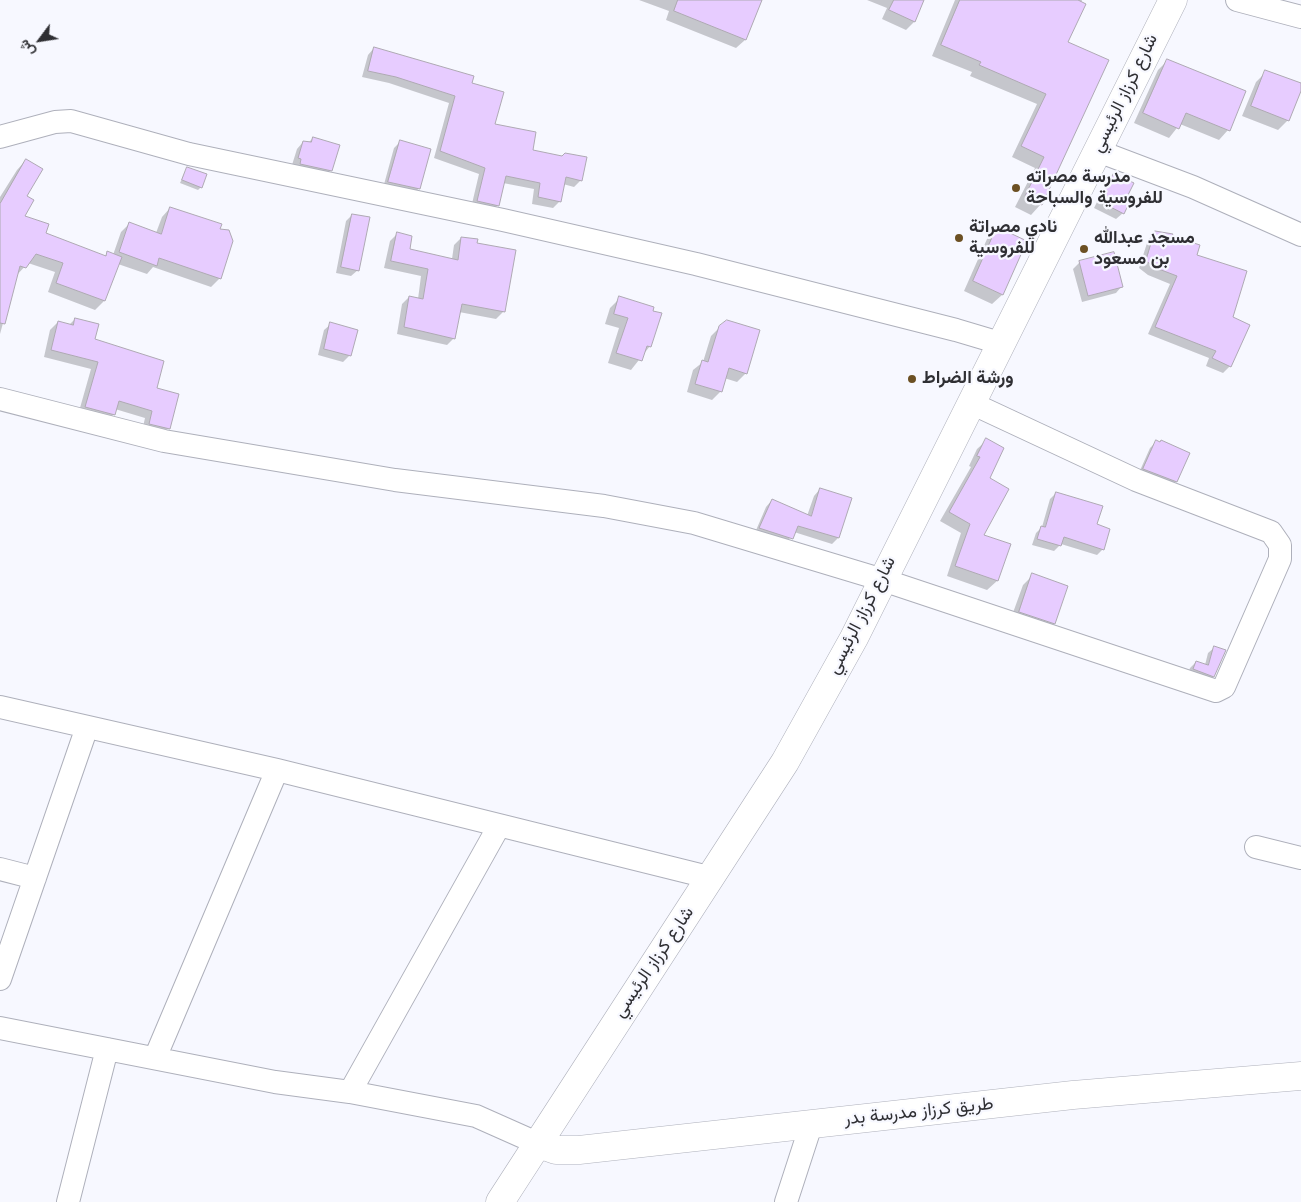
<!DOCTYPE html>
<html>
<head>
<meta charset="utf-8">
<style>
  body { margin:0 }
  #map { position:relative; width:1301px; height:1202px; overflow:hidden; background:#f7f8ff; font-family:Spectral,Vazirmatn,serif }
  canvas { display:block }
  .north { position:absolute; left:15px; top:15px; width:50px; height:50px; -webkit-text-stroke:4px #f7f8ff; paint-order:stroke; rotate:239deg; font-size:14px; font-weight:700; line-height:20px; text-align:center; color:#2f2f33 }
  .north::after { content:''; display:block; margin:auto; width:18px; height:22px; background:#2f2f33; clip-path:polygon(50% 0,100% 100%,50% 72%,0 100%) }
</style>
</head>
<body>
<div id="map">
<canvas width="1301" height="1202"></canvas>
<div class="north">ش</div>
</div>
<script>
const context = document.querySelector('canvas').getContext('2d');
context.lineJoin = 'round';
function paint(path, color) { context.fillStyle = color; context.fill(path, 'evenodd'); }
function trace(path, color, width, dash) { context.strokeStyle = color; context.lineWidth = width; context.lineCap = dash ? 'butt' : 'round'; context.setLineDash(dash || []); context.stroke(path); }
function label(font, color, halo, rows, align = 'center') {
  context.font = font + ' Spectral,Vazirmatn,serif'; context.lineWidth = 4.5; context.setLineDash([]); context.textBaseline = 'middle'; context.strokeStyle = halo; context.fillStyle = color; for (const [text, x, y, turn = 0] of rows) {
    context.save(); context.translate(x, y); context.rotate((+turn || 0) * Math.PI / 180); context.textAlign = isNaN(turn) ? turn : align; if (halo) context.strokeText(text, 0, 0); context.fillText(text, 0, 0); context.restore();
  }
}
paint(new Path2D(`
  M639 0H760L745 40 736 48 666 20 669 11Z
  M867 0H923L914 22 906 30 882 19 887 8Z
  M955 0H1082L1066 42 1041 204 1031 215 1015 207 1035 168 1012 157 1037 104 970 76 972 72 932 56Z
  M374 48 471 84 493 125 531 151 581 180 574 187 563 184 560 201 553 208 532 204 534 189 503 183 498 205 491 212 471 208 479 174 434 158 449 103 389 83 362 77 368 55Z
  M1168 60 1228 130 1219 140 1180 124 1169 138 1134 123 1158 70Z
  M1266 72 1301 85 1288 120 1278 130 1242 116 1256 82Z
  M313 138 331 170 324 176 292 165 297 149 303 142 308 143Z
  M400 142 419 188 413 195 383 188 394 148Z
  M26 160 23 217 45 234 104 257 108 253 113 255 121 232 130 223 156 233 162 217 170 208 219 230 220 278 211 287 153 267 147 274 118 264 104 301 95 310 48 292 55 272 28 263 16 276 0 334V197L17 170Z
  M187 168 201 187 198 190 180 183Z
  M1114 174 1126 198 1123 213 1116 219 1094 208 1108 180Z
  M352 215 358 270 351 276 336 273 346 221Z
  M997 229 1026 242 1002 295 992 304 964 291 987 239Z
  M1155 232 1171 237 1232 318 1230 366 1223 373 1206 366 1209 358 1148 334 1170 284 1148 275 1139 268 1148 240Z
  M397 234 408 250 452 259 454 245 461 238 476 244 504 311 496 319 459 312 454 338 447 345 397 334 402 304 409 297 418 299 421 276 384 268 390 241Z
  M1113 253 1122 286 1116 293 1082 302 1073 269 1079 263Z
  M620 298 650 346 631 370 608 363 619 328 605 324 610 308Z
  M75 319 93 340 156 389 168 428 161 436 142 431 145 418 115 409 114 414 106 422 78 415 91 369 44 357 50 330 58 322 69 325Z
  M331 324 350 355 343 362 318 355 324 330Z
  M720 327 746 373 737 382 724 378 721 391 712 400 687 392 693 370 703 362 711 336Z
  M987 440 982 535 1009 545 997 581 987 590 947 576 961 533 940 521 971 467 969 466 977 449Z
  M1156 442 1176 481 1170 487 1138 475 1150 448Z
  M820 489 850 499 838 538 832 544 794 532 785 545 754 535 766 507 772 500 807 516 814 496Z
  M1056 493 1095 525 1103 549 1097 555 1061 544 1054 551 1032 545 1036 533 1042 527 1050 499Z
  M1033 575 1054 623 1044 633 1010 621 1023 585Z
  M1215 647 1213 676 1207 682 1187 676 1190 668 1196 662 1205 665 1208 653Z`), '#0003');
const building = new Path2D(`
  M678 0H762L746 40 674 11Z
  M894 0H924L915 22 889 10Z
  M960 0H1078L1086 4 1068 42 1109 60 1042 205 1025 196 1044 157 1021 146 1046 94 979 65 981 62 941 45Z
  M374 47 474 76 472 83 504 92 495 124 536 132 533 150 562 156 565 153 587 157 582 181 566 177 561 202 538 197 540 183 506 176 499 206 477 201 485 168 440 151 455 96 396 77 368 71Z
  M1167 59 1246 91 1230 131 1186 113 1179 129 1143 113Z
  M1265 70 1301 83V91L1289 121 1251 106Z
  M313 137 340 145 332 171 300 164 301 159 298 158 303 141 311 142Z
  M400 140 431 149 420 189 388 182Z
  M26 159 43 169 27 196 34 200 25 216 49 224 46 233 106 256 107 251 122 257 105 301 56 283 63 263 36 254 26 268 20 266 5 324 0 323V204Z
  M187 167 207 174 202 188 182 180Z
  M1114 173 1134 183 1127 197 1131 199 1124 214 1099 201Z
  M170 207 222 224 220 229 229 230 233 241 221 279 159 258 157 266 119 252 129 222 161 234Z
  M352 214 370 217 359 271 341 267Z
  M997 227 1027 241 1003 295 973 281Z
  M1155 231 1173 234 1172 236 1200 245 1197 255 1247 271 1233 317 1250 325 1231 367 1212 358 1216 351 1155 327 1177 276 1156 268 1146 261Z
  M397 232 412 236 410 249 458 260 461 237 478 239 477 243 516 250 505 312 462 304 455 339 404 327 409 296 423 299 428 269 391 261Z
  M1114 252 1123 287 1088 296 1079 261Z
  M619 296 654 307 653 311 662 313 651 347 647 346 642 361 616 353 628 318 614 314Z
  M75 318 99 324 95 339 164 361 157 388 179 394 170 429 149 424 152 411 119 401 115 415 85 407 98 362 51 350 58 321 73 325Z
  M727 320 760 330 747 374 729 368 722 392 695 384 702 360 708 362 719 326Z
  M330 322 358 330 351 356 324 349Z
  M986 438 1004 448 990 478 1009 489 984 535 1011 544 998 581 955 566 970 524 949 512 980 457 977 456Z
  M1156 440 1160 442 1161 440 1190 453 1177 482 1143 469Z
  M820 488 852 498 839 538 798 526 793 539 759 528 772 499 811 516Z
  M1056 492 1103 506 1097 524 1110 529 1104 550 1064 537 1061 546 1037 539 1041 526 1045 527Z
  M1032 573 1068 586 1055 624 1019 612Z
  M1214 646 1226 650 1214 677 1193 669 1196 661 1208 665Z`);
paint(building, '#e7ccff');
trace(building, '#aea9b3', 1);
const minor = new Path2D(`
  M1237 0 1301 17
  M0 137 55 122 71 121 189 154 503 220 696 264 956 330 1003 344
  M1098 151 1193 187 1301 235
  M0 399 164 441 395 480 604 506 694 523 883 580 1216 691 1224 687 1280 559V545L1271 532 1136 480 971 403
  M0 707 277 770 712 878
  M1256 847 1301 858
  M0 869 35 878
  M0 979 87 727
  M0 1028 275 1082 350 1092 476 1116 539 1144
  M155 1058 277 770
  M350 1092 499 826
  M68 1202 107 1049
  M786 1202 811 1125`);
const tertiary = new Path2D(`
  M539 1144 556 1150H579L1073 1095 1301 1076
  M500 1202 785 762 854 638 1173 0`);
trace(minor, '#aeb0bb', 24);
trace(tertiary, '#aeb0bb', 29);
trace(minor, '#fff', 22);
trace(tertiary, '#fff', 28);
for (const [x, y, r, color] of [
  [1016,188,5,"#6c5023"],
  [959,238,5,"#6c5023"],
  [1084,249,5,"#6c5023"],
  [912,379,5,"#6c5023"]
]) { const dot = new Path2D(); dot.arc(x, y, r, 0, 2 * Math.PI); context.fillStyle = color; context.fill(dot); trace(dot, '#f7f8ff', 2); }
label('18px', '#2f2f33', '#f7f8ff', [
  ["شارع كرزاز الرئيسي",1126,94,-64],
  ["شارع كرزاز الرئيسي",863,616,-63],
  ["شارع كرزاز الرئيسي",655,963,-56],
  ["طريق كرزاز مدرسة بدر",919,1113,-6]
]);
label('bold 18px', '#2f2f33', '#f7f8ff', [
  ["مدرسة مصراته",1026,178],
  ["للفروسية والسباحة",1026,199],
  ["نادي مصراتة",969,228],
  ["للفروسية",969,249],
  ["مسجد عبدالله",1094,239],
  ["بن مسعود",1094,260],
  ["ورشة الضراط",922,379]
], 'left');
</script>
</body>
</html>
